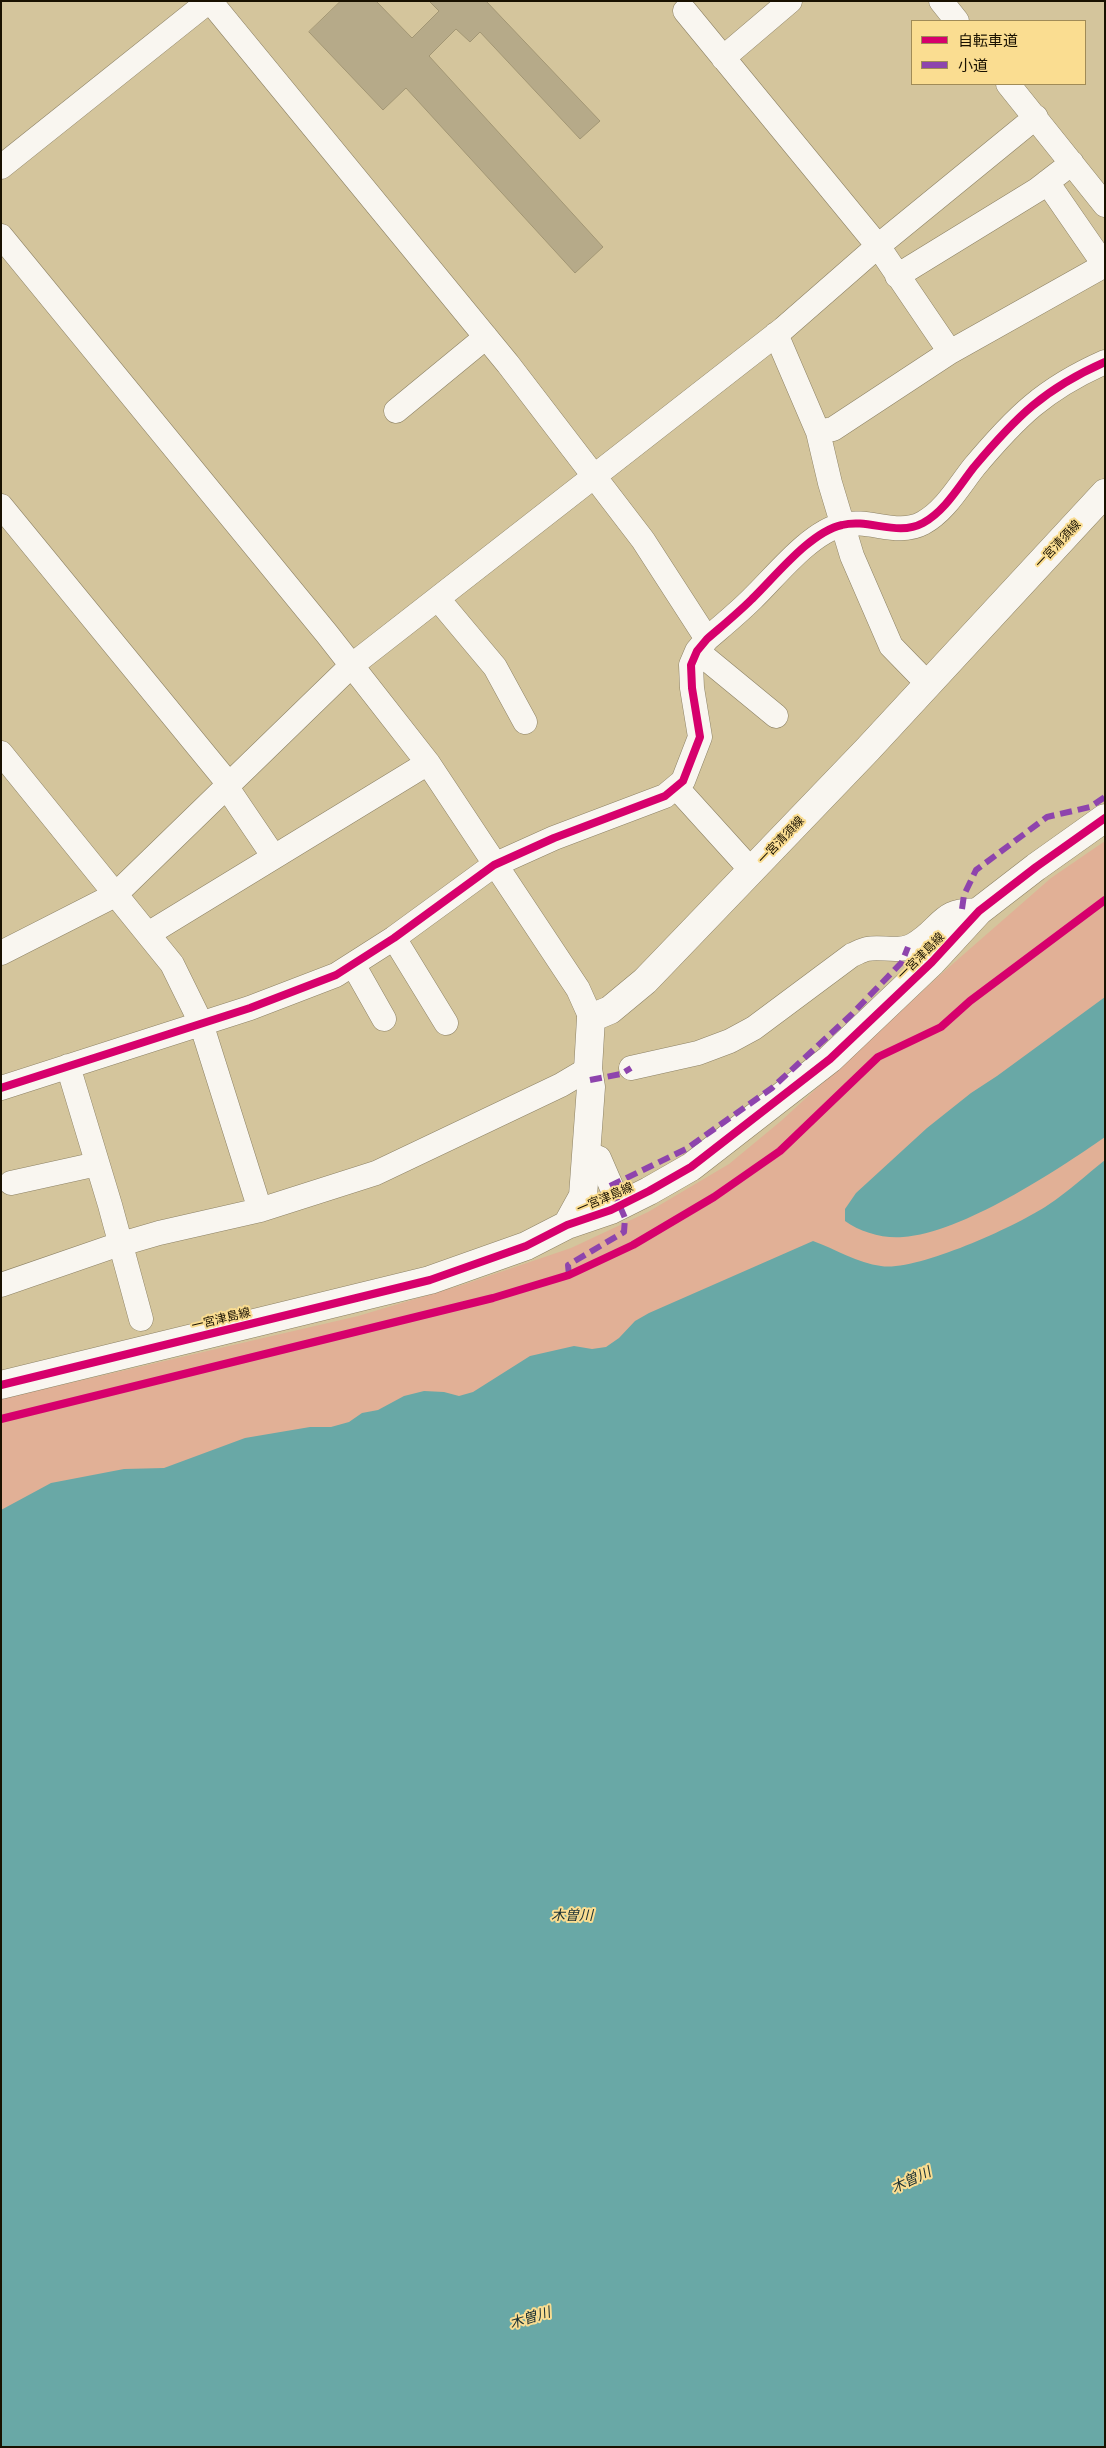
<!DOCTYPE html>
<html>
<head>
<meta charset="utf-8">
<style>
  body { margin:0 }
  #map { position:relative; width:1106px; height:2448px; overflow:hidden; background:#d4c59c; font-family:Lato,"Noto Sans JP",sans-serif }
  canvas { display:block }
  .frame { position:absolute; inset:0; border:2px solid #191100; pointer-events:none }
  .legend { position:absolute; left:911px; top:20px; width:175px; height:65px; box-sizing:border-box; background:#fadd91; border:1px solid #a08b57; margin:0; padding:6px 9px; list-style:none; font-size:15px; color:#191100 }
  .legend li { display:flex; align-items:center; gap:10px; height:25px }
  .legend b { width:25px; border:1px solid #a08b57 }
</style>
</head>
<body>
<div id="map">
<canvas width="1106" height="2448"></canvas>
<div class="frame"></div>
<ul class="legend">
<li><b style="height:6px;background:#d6006c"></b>自転車道</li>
<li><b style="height:6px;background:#8e44ad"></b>小道</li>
</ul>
</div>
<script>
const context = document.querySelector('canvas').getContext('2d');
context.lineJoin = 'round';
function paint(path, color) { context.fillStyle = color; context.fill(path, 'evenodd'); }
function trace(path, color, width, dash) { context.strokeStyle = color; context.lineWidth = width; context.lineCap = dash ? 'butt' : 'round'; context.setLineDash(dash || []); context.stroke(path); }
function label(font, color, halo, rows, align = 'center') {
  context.font = font + ' Lato,"Noto Sans JP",sans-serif'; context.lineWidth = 4; context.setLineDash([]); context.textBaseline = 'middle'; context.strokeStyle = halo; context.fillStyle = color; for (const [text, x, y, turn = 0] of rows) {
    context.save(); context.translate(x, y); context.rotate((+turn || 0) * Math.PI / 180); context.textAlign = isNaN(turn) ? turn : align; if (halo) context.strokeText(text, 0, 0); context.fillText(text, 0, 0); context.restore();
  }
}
paint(new Path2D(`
  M1105 841V1188L1044 1232 1 1532V1399L358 1316 462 1285 571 1248 648 1212 729 1164 781 1121 940 975 1051 878Z`), '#e1b096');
paint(new Path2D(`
  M1105 997V1137C1056 1171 962 1233 903 1237 884 1239 860 1232 845 1221V1209L856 1193 927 1128 971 1093 997 1076Z
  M1105 1160V2447H1V1510L51 1483 124 1469 164 1468 245 1438 310 1427H331L349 1422 362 1413 378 1410 404 1396 424 1391 444 1392 459 1396 473 1392 530 1356 574 1346 592 1349 606 1347 619 1338 635 1321 649 1313 813 1241C835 1249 858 1263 881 1266 916 1272 1017 1226 1048 1205 1068 1192 1086 1175 1105 1160Z`), '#69a8a6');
const building = new Path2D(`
  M341 1H376L412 38 439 11 429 1H486L600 121 580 139 480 32 470 42 456 29 429 56 603 247 575 273 406 88 383 110 309 32Z`);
paint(building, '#b6aa89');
trace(building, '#a29674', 1);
const minor = new Path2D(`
  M210 1 508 364 643 540 707 639
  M941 1 957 21
  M685 11 878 246 950 352
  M723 58 790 1
  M1008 84 1105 205
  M1 167 209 1
  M1047 182 1105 266
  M1 236 327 634 428 763 578 989 591 1018
  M897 276 1037 190 1072 163
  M776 334 818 432 830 483 852 556 891 646 927 683
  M396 411 486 337
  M818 432 833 429 950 352 1105 265
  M1 506 228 783
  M438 599 495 667 525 722
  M697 651 776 716
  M1 753 172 964 201 1023 260 1210
  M226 786 274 857
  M676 787 752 871
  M148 934 428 763
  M394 938 446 1023
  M1 953 115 895 351 666 783 329 878 246 1036 117
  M354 966 384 1019
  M68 1066 110 1205 141 1319
  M631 1068 698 1053 730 1041 754 1028 852 955C857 953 862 950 867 949 882 946 899 953 913 945 942 929 940 907 979 911
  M1 1088 250 1008 336 975 394 938 494 865 554 838 665 796 683 781 700 737 692 688 691 665 697 651 707 639C722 626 738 613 752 599 775 577 810 532 842 525 869 518 897 537 923 523 945 511 959 486 974 467 1016 417 1044 389 1105 362
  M587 1153 599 1158 615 1195
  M11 1183 97 1164
  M1 1285 111 1247 159 1233 260 1210 376 1173 561 1085 588 1069`);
const major = new Path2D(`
  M567 1225 583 1196 591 1087 588 1069 591 1018 610 1010 645 981 868 749 1105 493
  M1 1385 430 1280 526 1246 567 1225 611 1210 649 1191 691 1167 830 1059 932 962 979 911 1036 867 1105 818`);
trace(minor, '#8c8164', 25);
trace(major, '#8c8164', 29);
trace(minor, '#f9f6f0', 24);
trace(major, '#f9f6f0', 28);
trace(new Path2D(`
  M962 909 964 895 976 870 1047 817 1090 807 1105 797
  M590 1080 621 1074 631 1068
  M610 1186 686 1149 772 1088 851 1015 902 962 908 947
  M569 1275 568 1265 624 1232 625 1218 615 1195`), '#8e44ad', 6, [12, 6]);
trace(new Path2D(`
  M1 1088 250 1008 336 975 394 938 494 865 554 838 665 796 683 781 700 737 692 688 691 665 697 651 707 639C722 626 738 613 752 599 775 577 810 532 842 525 869 518 897 537 923 523 945 511 959 486 974 467 1016 417 1044 389 1105 362
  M1 1385 430 1280 526 1246 567 1225 611 1210 649 1191 691 1167 830 1059 932 962 979 911 1036 867 1105 818
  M1 1419 493 1298 569 1275 633 1245 714 1197 780 1151 878 1057 941 1027 970 1001 1105 900`), '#d6006c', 8);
label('12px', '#191100', '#fadd91', [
  ["一宮清須線",1058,544,-47],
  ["一宮清須線",781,840,-46],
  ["一宮津島線",921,956,-45],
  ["一宮津島線",605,1198,-23],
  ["一宮津島線",221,1319,-14]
]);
label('italic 14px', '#192f33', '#fadd91', [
  ["木曽川",572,1915],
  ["木曽川",911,2180,-25],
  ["木曽川",530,2318,-17]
]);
</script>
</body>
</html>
